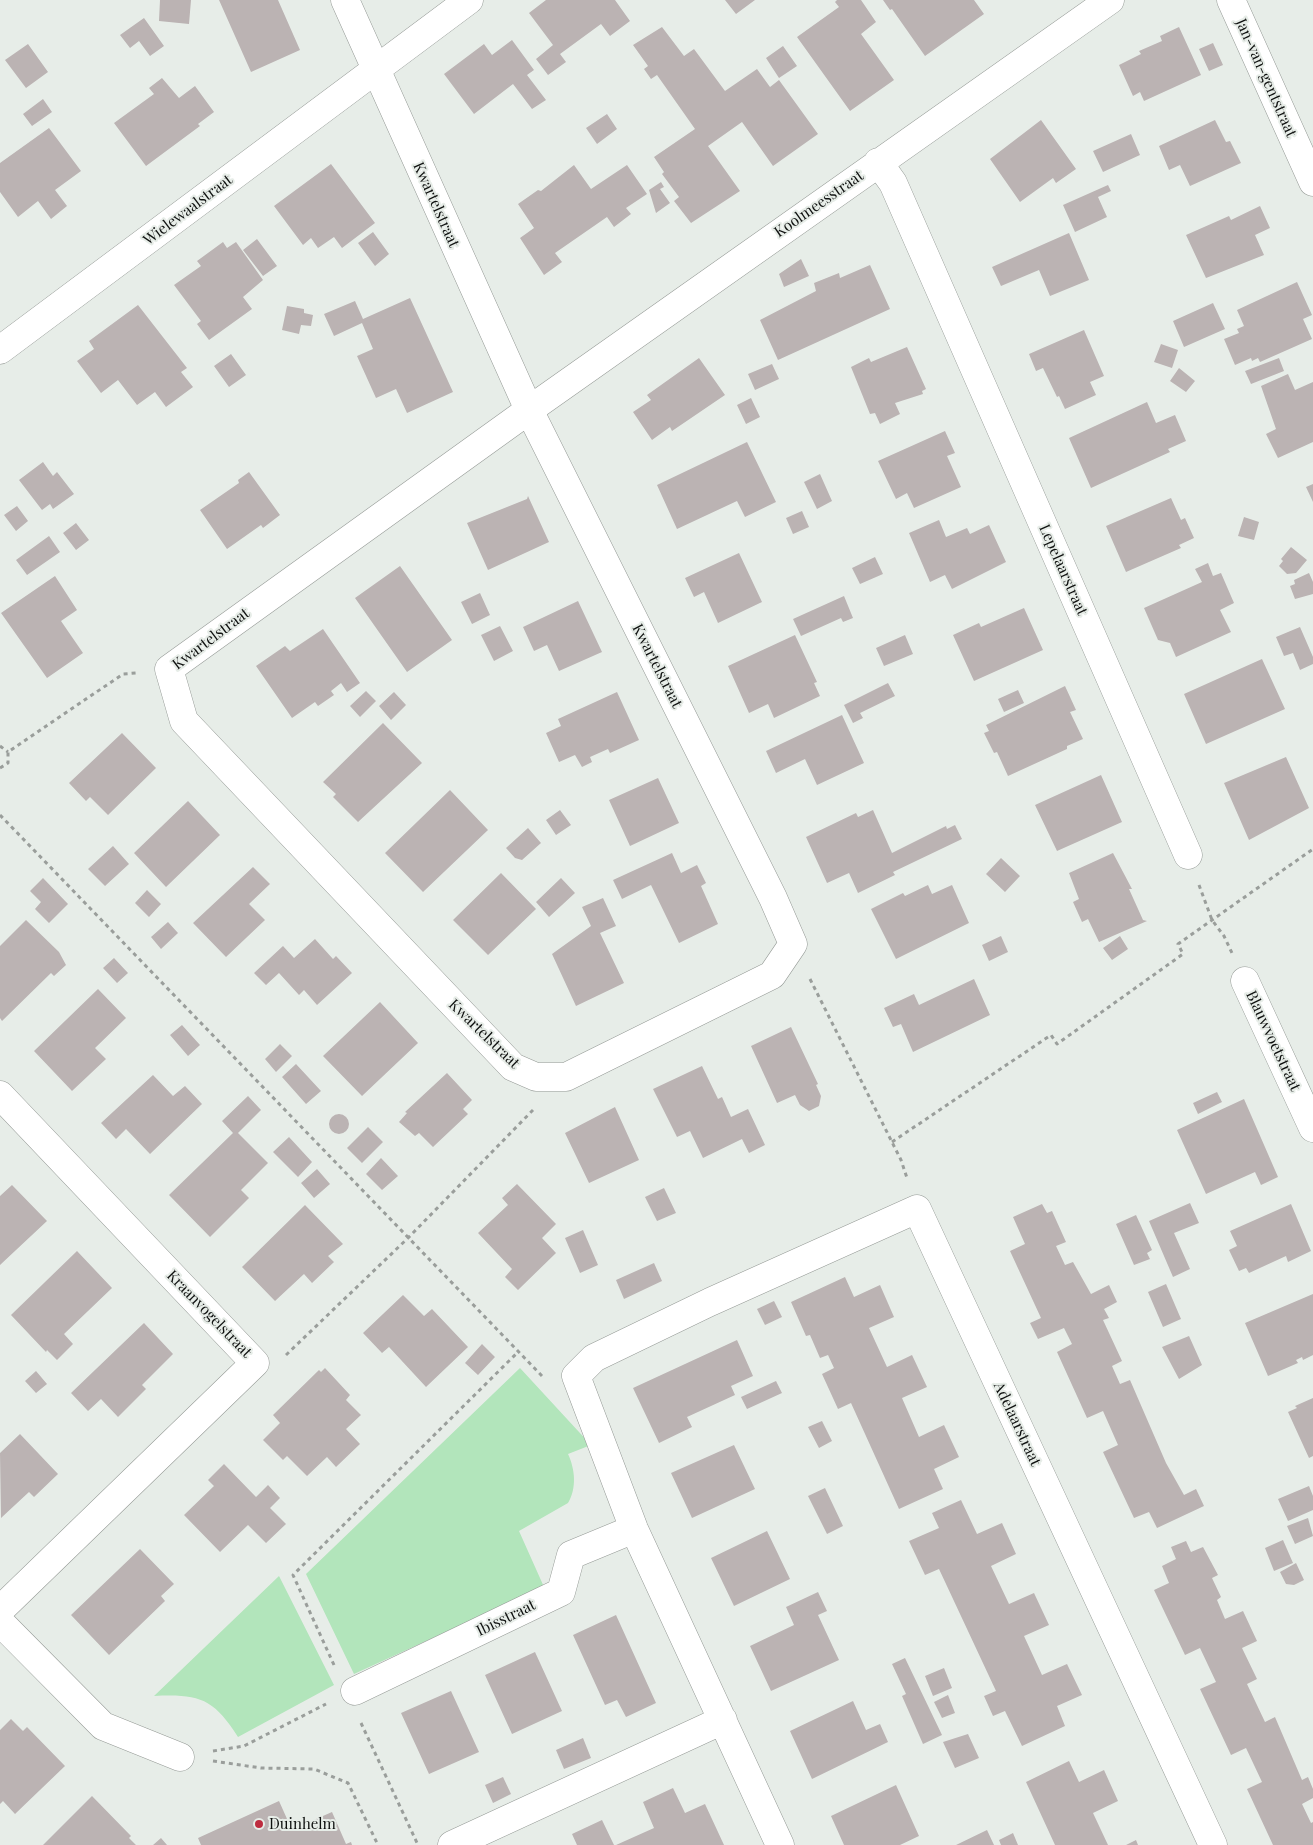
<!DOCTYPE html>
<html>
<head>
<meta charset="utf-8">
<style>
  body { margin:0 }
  canvas { display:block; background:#e7ede8 }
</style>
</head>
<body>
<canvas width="1313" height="1845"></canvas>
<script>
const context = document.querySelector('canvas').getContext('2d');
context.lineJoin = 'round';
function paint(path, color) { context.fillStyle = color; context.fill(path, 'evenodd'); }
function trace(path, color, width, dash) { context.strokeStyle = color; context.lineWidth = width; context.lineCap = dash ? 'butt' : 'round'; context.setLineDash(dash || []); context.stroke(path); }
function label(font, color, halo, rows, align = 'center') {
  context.font = font + ' "Playfair Display",serif'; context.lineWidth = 4; context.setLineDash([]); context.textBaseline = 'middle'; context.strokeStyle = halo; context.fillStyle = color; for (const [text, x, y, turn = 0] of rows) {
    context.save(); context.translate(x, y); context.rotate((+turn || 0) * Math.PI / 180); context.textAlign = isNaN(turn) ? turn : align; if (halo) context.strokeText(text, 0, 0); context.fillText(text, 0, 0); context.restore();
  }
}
paint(new Path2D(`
  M520 1368 591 1445 568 1454C575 1469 577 1488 568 1503L519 1531 544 1587 354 1674 306 1574Z
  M279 1576 334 1685 238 1737C213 1698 199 1694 154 1696Z`), '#b2e5bb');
paint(new Path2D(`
  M160 0H191L189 24 159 21Z
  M219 0H278L300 50 251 72Z
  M546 0H615L630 21 610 36 601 24 560 54 566 62 548 75 536 59 553 45 529 13Z
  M725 0H755L736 14Z
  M837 0H861L876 22 861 34 894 80 850 111 797 37 839 7 835 2Z
  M883 0H974L984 14 925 56 892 9 890 10Z
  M144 18 164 46 150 56 139 41 130 48 120 35Z
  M662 27 684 56 694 49 725 91 757 69 770 87 779 80 818 134 773 166 742 122 708 146 740 191 691 223 674 201 679 197 662 174 664 172 654 157 695 129 657 75 651 79 644 69 648 66 633 45Z
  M1179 27 1201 75 1144 101 1140 92 1133 96 1119 65 1141 54 1139 51 1162 41 1160 36Z
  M512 40 534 70 527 75 546 100 532 109 513 84 474 114 444 74 484 44 492 55Z
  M1213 43 1223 65 1209 71 1199 49Z
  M28 44 48 72 26 88 5 60Z
  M783 46 797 66 779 78 766 58Z
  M162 78 179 98 195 86 214 112 198 124 200 126 146 166 114 123 154 94 149 88Z
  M43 99 52 112 32 126 23 114Z
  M607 114 617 129 597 144 586 128Z
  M1041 120 1076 169 1056 183 1053 178 1020 202 990 159Z
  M1215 120 1226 142 1230 141 1241 163 1190 186 1180 165 1169 170 1159 146Z
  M49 128 81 171 55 190 67 206 51 219 38 201 18 217 0 192V163Z
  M1131 134 1140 155 1103 172 1093 151Z
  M331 164 375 223 342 248 334 237 318 248 311 238 303 245 274 206Z
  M574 165 591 189 627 165 647 194 626 208 631 214 614 227 607 217 555 253 562 262 544 275 520 238 534 228 518 204 538 190 541 191Z
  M661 182 664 187 660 189 670 203 656 213 649 190Z
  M1108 185 1111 191 1098 197 1107 217 1075 232 1063 205Z
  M1260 206 1270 228 1255 235 1264 255 1206 278 1186 235 1229 216 1231 220Z
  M373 232 389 254 375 266 358 243Z
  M1069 233 1089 280 1050 296 1039 270 1001 286 992 267Z
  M257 239 277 266 263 276 243 250Z
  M223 242 227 248 236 242 263 280 243 297 252 309 209 340 197 324 201 321 174 285 201 266 197 261Z
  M801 259 809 276 784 287 779 274Z
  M870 265 890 309 778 360 760 320 816 291 814 283 839 273 840 278Z
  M1297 282 1312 315 1303 319 1312 339 1260 362 1258 358 1252 361 1251 358 1235 365 1224 339 1239 333 1237 329 1244 326 1237 310Z
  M410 298 453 392 407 413 396 389 376 398 357 356 373 349 362 323 334 336 324 314 355 301 363 319Z
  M1213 303 1225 329 1184 347 1173 321Z
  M138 305 187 368 181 372 193 387 166 407 155 392 137 405 118 380 101 393 77 361 94 349 89 341Z
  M287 306 304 309V313L313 315 311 326 301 325 299 334 282 330Z
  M1084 330 1104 376 1090 382 1096 395 1065 409 1059 396 1057 397 1043 368 1036 371 1029 354Z
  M1161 344 1178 350 1172 368 1154 362Z
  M907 347 926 389 922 391 923 394 895 403 900 414 880 424 875 413 870 414 851 367 869 358 871 362Z
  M231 354 246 375 229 387 214 366Z
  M699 358 725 395 672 431 670 427 652 440 633 412 651 400 647 395Z
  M1279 358 1284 371 1251 384 1245 371Z
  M772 364 779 379 755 390 748 374Z
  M1179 368 1195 381 1186 392 1170 381Z
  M1288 374 1295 390 1313 382V442L1278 458 1266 434 1276 429 1261 386Z
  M751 398 760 417 746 424 737 405Z
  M1147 402 1156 423 1175 415 1186 441 1168 449 1170 452 1091 488 1069 438Z
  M945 431 955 453 947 456 961 487 914 508 907 493 896 499 878 461Z
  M747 442 776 502 745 517 737 501 677 529 657 485Z
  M43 462 53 476 57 472 74 494 53 509 50 504 42 510 19 480Z
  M249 472 280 515 263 528 261 525 227 549 200 510 239 483 238 480Z
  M820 474 832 501 817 509 804 482Z
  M1313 484V502L1306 487Z
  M528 496 549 542 488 570 467 523 527 499Z
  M1171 498 1181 520 1185 518 1194 538 1179 545 1181 548 1126 572 1106 526Z
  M17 506 28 521 16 531 4 515Z
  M802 511 809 527 793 534 786 518Z
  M1244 517 1259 522 1254 540 1238 536Z
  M939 520 946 537 967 528 970 534 989 525 1006 562 952 589 945 575 930 582 909 533Z
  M76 523 89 540 76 550 63 533Z
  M49 536 60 552 27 575 16 560Z
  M1291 547 1307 560 1296 573 1287 574 1279 566 1283 561 1281 559Z
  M739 553 762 602 718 623 704 592 694 597 685 578Z
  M875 557 883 574 860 584 852 568Z
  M1208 563 1213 576 1221 573 1234 603 1220 610 1231 632 1176 657 1170 643 1158 640 1144 608 1202 582 1195 569Z
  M400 566 452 640 407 672 355 598Z
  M1309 573 1313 582V594L1295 599 1290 586 1295 584 1294 580Z
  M55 576 77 610 61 621 83 653 47 678 1 613Z
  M480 593 490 615 472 624 461 602Z
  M844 596 853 618 843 622 841 618 801 636 793 619Z
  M578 601 602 652 559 671 547 645 534 651 523 627Z
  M1024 608 1043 650 974 681 953 635 979 623 981 627Z
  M500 626 513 651 494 661 481 635Z
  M1300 627 1313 657V664L1300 670 1293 653 1284 656 1276 637Z
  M323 629 360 683 347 692 341 683 331 691 334 695 318 706 315 702 292 718 256 666 285 646 290 651Z
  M795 635 817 682 814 683 820 696 774 718 768 704 749 713 728 666Z
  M905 635 913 654 884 666 876 648Z
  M1262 659 1285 709 1206 744 1184 694Z
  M888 683 895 696 860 713 863 718 853 723 844 705Z
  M1065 686 1076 710 1070 712 1083 739 1067 746V749L1008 776 997 752 994 753 984 733 989 731 986 725Z
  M1018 690 1024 703 1004 712 998 699Z
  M366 691 376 701 360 717 350 706Z
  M394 692 406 705 391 720 379 706Z
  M617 692 639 740 610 753 608 749 590 757 592 762 582 767 575 755 559 762 546 733 561 726 558 719Z
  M842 715 864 763 817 785 805 759 776 773 766 751Z
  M383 723 422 763 358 822 333 797 336 794 323 782Z
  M122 733 156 768 108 815 90 797 86 801 69 783Z
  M1286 757 1309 808 1249 840 1224 783Z
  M1101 775 1122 822 1057 851 1035 805Z
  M658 778 679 823 630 846 609 800Z
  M450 790 488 830 423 892 385 853Z
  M188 801 220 835 166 887 134 853Z
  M560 810 571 825 556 835 546 820Z
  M873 810 892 853 946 826 947 829 955 825 962 839 893 872 895 875 858 893 849 873 827 883 806 837 856 813 858 817Z
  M528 828 541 843 522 860 515 858 506 848Z
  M113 846 129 864 105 886 88 869Z
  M672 853 681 873 697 865 706 883 701 886 718 924 679 943 651 885 622 899 613 880Z
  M1113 853 1132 889H1129L1143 920 1147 921 1099 942 1088 919 1082 922 1073 902 1079 899 1069 873Z
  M1001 858 1020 876 1005 892 986 874Z
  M253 867 270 884 249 904 265 920 226 957 193 923Z
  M501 873 536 909 488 955 453 920Z
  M43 878 68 904 49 923 35 909 41 902 30 891Z
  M561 878 575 893 549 917 536 902Z
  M928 885 932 894 952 885 969 923 896 959 871 909 903 893 905 896Z
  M147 890 161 904 149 917 135 903Z
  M603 898 616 926 600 933 624 983 576 1006 552 954 591 926 582 907Z
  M26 920 59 952 66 965 54 976 51 973 2 1021 0 1018V946Z
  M168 922 178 933 161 949 151 937Z
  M1001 936 1008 952 989 961 982 945Z
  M1120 936 1128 949 1112 960 1103 948Z
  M315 939 333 959 336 956 352 973 317 1005 304 990 299 995 279 973 266 985 254 973 283 946 294 958Z
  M114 958 128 973 117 983 103 968Z
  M974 979 990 1015 913 1052 901 1024 893 1027 884 1008 914 994 919 1005Z
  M98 989 126 1018 95 1048 106 1059 72 1091 34 1051Z
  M380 1002 418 1043 362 1096 323 1056Z
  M182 1025 200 1045 188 1056 170 1035Z
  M791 1027 818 1084 816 1085 821 1096 819 1106 809 1111 800 1105 795 1095 777 1103 751 1046Z
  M280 1044 292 1056 276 1072 265 1059Z
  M296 1064 321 1091 306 1104 282 1077Z
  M702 1066 718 1099 722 1097 731 1117 748 1109 765 1145 749 1153 742 1139 703 1158 690 1131 677 1137 653 1089Z
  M447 1073 472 1100 463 1109 468 1114 433 1147 419 1133 415 1136 399 1122 407 1113 405 1112Z
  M153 1075 173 1096 185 1086 202 1104 150 1154 126 1129 116 1139 101 1123Z
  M1217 1092 1222 1102 1198 1114 1193 1103Z
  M248 1096 261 1110 238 1133 268 1163 241 1190 249 1198 210 1237 169 1195 233 1133 222 1121Z
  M1244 1099 1278 1177 1261 1185 1255 1172 1206 1194 1177 1130Z
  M615 1107 639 1160 589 1183 565 1133Z
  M329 1124a10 10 0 1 1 20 0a10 10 0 1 1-20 0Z
  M368 1127 383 1142 362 1163 347 1148Z
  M289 1137 312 1162 298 1177 273 1152Z
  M381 1158 398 1176 382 1190 366 1174Z
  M317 1169 330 1184 314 1198 301 1183Z
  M517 1184 556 1224 542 1238 556 1253 518 1290 505 1277 512 1269 478 1233 508 1205 502 1198Z
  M12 1185 47 1221 0 1265V1196Z
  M664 1188 676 1213 657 1221 645 1197Z
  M1190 1203 1199 1223 1174 1233 1190 1269 1173 1277 1149 1221Z
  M1042 1204 1047 1213 1052 1211 1066 1242 1056 1246 1065 1265 1073 1262 1091 1294 1109 1285 1117 1302 1104 1309 1109 1318 1103 1320 1122 1361 1112 1366 1120 1384 1130 1380 1166 1463 1184 1495 1196 1489 1204 1506 1157 1528 1149 1512 1134 1518 1103 1452 1118 1445 1103 1411 1087 1418 1057 1352 1072 1344 1064 1328 1038 1339 1030 1323 1041 1318 1010 1251 1025 1244 1013 1217Z
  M1291 1204 1311 1251 1288 1262 1286 1256 1249 1273 1246 1268 1239 1271 1229 1250 1237 1246 1230 1231Z
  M305 1205 343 1244 328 1256 334 1262 312 1283 304 1274 275 1301 242 1267Z
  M1136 1215 1152 1250 1147 1253 1150 1259 1134 1265 1116 1224Z
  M583 1230 598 1265 580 1273 565 1238Z
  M77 1251 112 1288 64 1334 73 1344 57 1360 47 1350 46 1352 11 1315Z
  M654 1263 662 1281 624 1299 616 1280Z
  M845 1277 854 1297 880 1285 894 1317 869 1328 887 1367 912 1355 927 1387 902 1398 919 1437 944 1425 959 1457 934 1469 943 1489 899 1509 851 1403 838 1409 822 1374 834 1368 828 1355 820 1358 810 1335 806 1336 791 1302Z
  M1166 1284 1181 1319 1163 1327 1148 1292Z
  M1313 1294V1355L1303 1360 1302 1357 1296 1360 1298 1363 1268 1376 1245 1323Z
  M403 1295 424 1316 432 1309 468 1347 426 1387 389 1347 382 1353 363 1333Z
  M774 1301 782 1317 765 1325 757 1309Z
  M144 1323 173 1354 142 1385 146 1389 118 1417 101 1399 88 1411 71 1393Z
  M1189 1336 1202 1365 1179 1379 1162 1347Z
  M737 1340 753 1376 731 1386 735 1395 687 1417 692 1427 659 1443 633 1388Z
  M482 1344 495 1357 478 1375 465 1363Z
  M325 1368 350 1395 346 1400 361 1415 346 1429 360 1444 336 1467 327 1457 307 1476 287 1456 283 1460 263 1440 280 1423 273 1415 319 1370 321 1372Z
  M36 1371 47 1384 36 1393 25 1381Z
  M776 1381 782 1393 747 1409 741 1397Z
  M1313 1398V1456L1309 1458 1288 1412 1297 1408 1295 1406Z
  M822 1421 832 1441 819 1448 808 1427Z
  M20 1434 58 1474 34 1497 29 1492 1 1518 0 1453Z
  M734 1445 755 1489 692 1518 671 1473Z
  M224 1464 256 1497 268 1485 280 1498 270 1508 286 1524 266 1543 248 1525 220 1552 184 1515 214 1486 208 1480Z
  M1309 1486 1313 1496V1510L1288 1521 1278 1499Z
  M825 1488 843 1526 827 1534 808 1496Z
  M961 1500 977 1534 1002 1523 1016 1554 991 1566 1009 1604 1034 1593 1049 1625 1024 1636 1042 1675 1067 1664 1082 1695 1057 1706 1065 1726 1022 1746 1005 1711 993 1716 984 1696 996 1691 939 1569 925 1575 909 1541 939 1528 932 1513Z
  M1308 1518 1313 1536 1295 1544 1287 1526Z
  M767 1531 790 1579 734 1606 711 1558Z
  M1283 1540 1293 1563 1274 1571 1265 1548Z
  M1186 1541 1191 1552 1203 1547 1218 1575 1212 1578 1221 1597 1217 1600 1225 1619 1243 1611 1257 1641 1242 1648 1257 1679 1247 1684 1265 1722 1275 1717 1302 1780 1308 1777 1313 1789V1798L1302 1804 1311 1823 1313 1822V1845H1273L1247 1789 1262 1782 1246 1748 1231 1755 1200 1689 1216 1682 1200 1648 1185 1655 1154 1590 1169 1583 1162 1566 1176 1559 1171 1547Z
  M140 1549 174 1584 161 1596 165 1601 109 1655 71 1615Z
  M1296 1563 1304 1580 1294 1585 1286 1584 1280 1572Z
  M818 1592 827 1611 818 1615 839 1660 771 1691 750 1646 794 1625 786 1607Z
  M616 1615 656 1703 626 1717 617 1700 605 1705 573 1635Z
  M535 1652 562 1711 512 1734 485 1675Z
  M905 1658 942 1735 923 1744 902 1696 906 1694 892 1664Z
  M944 1668 952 1688 933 1696 925 1676Z
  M451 1691 479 1752 429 1774 401 1713Z
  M948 1695 955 1713 942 1718 934 1702Z
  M853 1701 866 1730 880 1724 888 1742 812 1779 790 1731Z
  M11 1719 23 1731 27 1727 65 1766 15 1814 3 1801 0 1804V1730Z
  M968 1734 979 1758 955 1768 943 1742Z
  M583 1738 591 1758 564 1769 556 1750Z
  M1069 1761 1079 1782 1104 1770 1118 1801 1093 1813 1108 1845H1055L1026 1782Z
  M503 1777 511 1794 493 1803 485 1785Z
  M896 1785 919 1836 900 1845H844L831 1816Z
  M673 1788 685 1813 705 1804 724 1845H616L654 1828 643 1802Z
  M92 1796 131 1836 129 1838 136 1845H43Z
  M279 1801 292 1830 301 1827 303 1829 309 1826 307 1823 332 1812 346 1844 351 1842 352 1845H201L198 1838Z
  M602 1820 614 1845H577L572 1834Z
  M987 1830 994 1845H956Z
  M1013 1833 1018 1845H1001L999 1840Z
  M161 1838 167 1845H153Z
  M1136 1840 1138 1845H1126Z`), '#bbb3b3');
const street = new Path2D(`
  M345 0 529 410 773 898 793 944 772 975 566 1077H536L513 1067 184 721 169 669 529 410 1110 0
  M1231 0 1313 182
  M878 162 893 183 1188 855
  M0 350 469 0
  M1245 981 1313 1128
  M0 1095 255 1363 0 1610
  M0 1622 103 1726 180 1757
  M355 1691 561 1592 571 1555 634 1529
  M452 1845 723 1720
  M780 1845 634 1529 576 1376 594 1358 710 1302 917 1209 1213 1845`);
trace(street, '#959a96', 29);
trace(new Path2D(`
  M0 746 8 752
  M0 768 8 763V752L123 674 136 673
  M0 815 543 1377
  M1199 885 1212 920 1224 936 1232 953
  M810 979 901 1160 907 1178
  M892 1142 1051 1035 1057 1044 1183 954 1178 944 1313 849
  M286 1355 408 1238 533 1110
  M334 1665 293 1575 518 1352
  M361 1723 418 1845
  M213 1751 244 1746 326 1704
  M213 1761 261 1768 314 1769 348 1783 378 1845`), '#9a9e9b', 3, [4, 4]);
trace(street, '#fff', 28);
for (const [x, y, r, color] of [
  [259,1824,5,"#bd2c3f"]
]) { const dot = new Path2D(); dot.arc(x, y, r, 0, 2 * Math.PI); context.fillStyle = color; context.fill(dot); trace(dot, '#e7ede8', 2); }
label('15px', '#0e100f', '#e7ede8', [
  ["Jan-van-gentstraat",1266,78,66],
  ["Koolmeesstraat",819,204,-35],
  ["Kwartelstraat",436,205,66],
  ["Wielewaalstraat",188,210,-37],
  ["Lepelaarstraat",1063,570,66],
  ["Kwartelstraat",211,639,-37],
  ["Kwartelstraat",657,666,63],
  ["Kwartelstraat",484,1034,44],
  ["Blauwvoetstraat",1273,1041,65],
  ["Kraanvogelstraat",209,1314,46],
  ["Adelaarstraat",1017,1424,65],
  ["Ibisstraat",506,1618,-26]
]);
label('15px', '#0e100f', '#e7ede8', [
  ["Duinhelm",269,1824]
], 'left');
</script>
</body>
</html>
